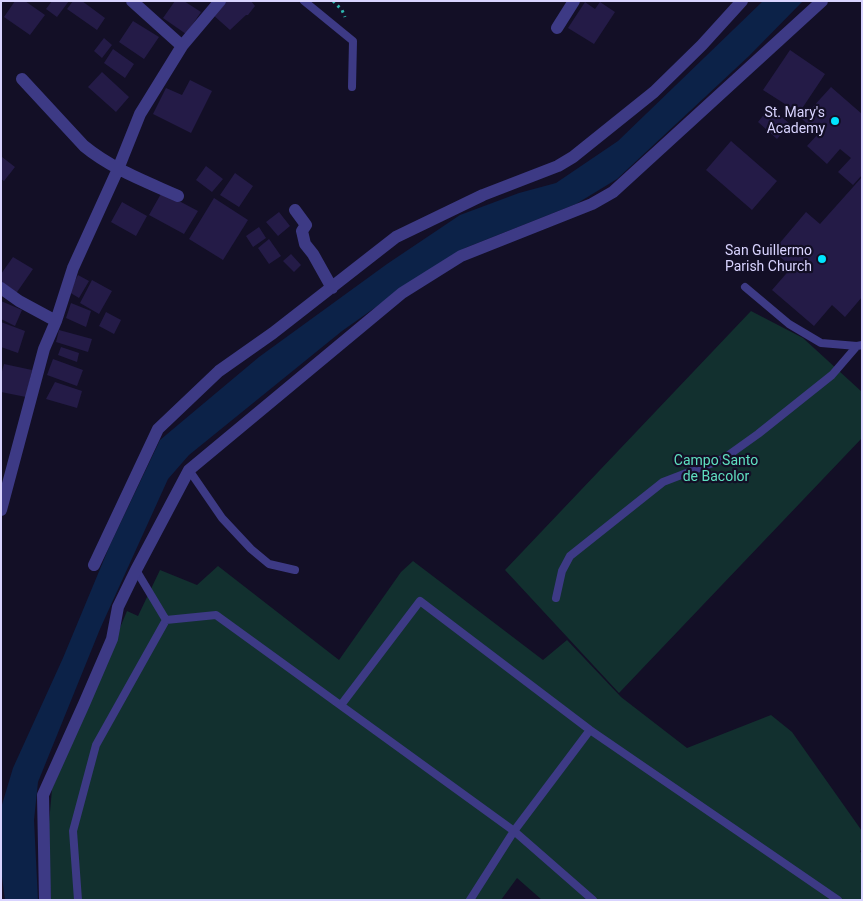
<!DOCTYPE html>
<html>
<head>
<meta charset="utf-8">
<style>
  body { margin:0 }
  #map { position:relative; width:863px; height:901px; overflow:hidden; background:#130f26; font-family:Roboto,sans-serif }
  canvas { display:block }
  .frame { position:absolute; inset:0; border:2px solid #d9d4ff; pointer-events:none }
</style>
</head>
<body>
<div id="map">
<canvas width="863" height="901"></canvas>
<div class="frame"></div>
</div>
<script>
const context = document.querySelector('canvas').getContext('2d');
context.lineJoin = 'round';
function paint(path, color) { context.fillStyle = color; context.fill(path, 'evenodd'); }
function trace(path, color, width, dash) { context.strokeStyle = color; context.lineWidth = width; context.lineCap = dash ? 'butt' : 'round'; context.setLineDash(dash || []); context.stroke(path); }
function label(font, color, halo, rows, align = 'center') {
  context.font = font + ' Roboto,sans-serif'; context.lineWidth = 4.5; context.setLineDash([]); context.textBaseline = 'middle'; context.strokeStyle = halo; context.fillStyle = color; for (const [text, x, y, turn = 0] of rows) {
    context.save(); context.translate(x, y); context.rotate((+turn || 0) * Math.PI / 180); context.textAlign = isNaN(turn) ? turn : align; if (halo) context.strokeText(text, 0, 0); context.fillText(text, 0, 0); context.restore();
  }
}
paint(new Path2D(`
  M751 311 803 338 862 392V438L619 693 505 570Z
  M413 561 543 660 567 640 621 697 687 748 771 715 792 732 862 831V850L860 851 862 854V900H542L517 878 501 900H51L47 846 52 789 127 611 138 616 160 570 197 585 218 566 339 660 401 572Z`), '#12302f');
paint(new Path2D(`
  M763 1H803L749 56 617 179 576 204 465 248 407 285 342 331 189 455 168 479 100 629 38 782 34 820 38 900H5L1 869V808L13 768 63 658 110 545 160 440 259 357 387 264 460 215 519 193 556 183 618 141Z`), '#0c2248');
paint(new Path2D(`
  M15 1H25L45 15 30 35 4 17Z
  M52 1H69L57 17 46 9Z
  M73 1H82L105 18 97 30 67 9Z
  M175 1H184L201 12 186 34 163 18Z
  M223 1H251L255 6 248 15H246L230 30 212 14Z
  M585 2 595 9 600 2 615 12 594 44 568 28Z
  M133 21 159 37 144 59 119 42Z
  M104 38 112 45 102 58 94 51Z
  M113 49 134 64 125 78 104 63Z
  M790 50 825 74 799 113 763 90Z
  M102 72 129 97 116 112 88 87Z
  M190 80 212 91 191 133 153 114 166 88 182 95Z
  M831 87 862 114V175L853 185 838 172 851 158 840 149 827 164 807 146 818 134 802 119Z
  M770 107 790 124 777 139 758 122Z
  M731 141 777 181 752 210 706 170Z
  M2 157 15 167 4 181 1 179Z
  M206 166 223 179 212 192 196 180Z
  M235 173 253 186 239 207 220 195Z
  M862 177V297L845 317 832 305 814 326 772 290 792 267 773 251 806 212 820 224Z
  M162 192 198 211 184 234 149 215Z
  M214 198 248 220 223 260 189 239Z
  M122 202 147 216 136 236 111 222Z
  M279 212 290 226 278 236 266 222Z
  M259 227 266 238 253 247 246 236Z
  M269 239 281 256 269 264 258 248Z
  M291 254 301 265 294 272 283 261Z
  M13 257 33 269 15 295 1 287V274Z
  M78 275 89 281 79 298 69 292Z
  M92 280 112 291 99 314 80 303Z
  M1 301 22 310 15 326 1 319Z
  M71 303 91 311 86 327 66 318Z
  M106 312 121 320 114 334 99 326Z
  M1 322 25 331 18 353 1 347Z
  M59 330 92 339 88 352 56 342Z
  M61 347 79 353 77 362 58 355Z
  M53 359 83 370 77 386 47 375Z
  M4 364 32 370 26 397 1 392V375Z
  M55 382 82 391 77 408 46 399Z`), '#241b47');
trace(new Path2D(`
  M333 1 342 10 345 17`), '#2fb8b0', 3, [2.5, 4]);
trace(new Path2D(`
  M304 1 353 41 352 87
  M745 287 789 324 821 343 857 346
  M189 470 222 518 251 549 269 564 295 570
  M136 570 166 620
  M556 598 562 571 570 556 663 482 723 459 758 434 832 375 857 346 862 345
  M166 620 216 615 514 831 593 900
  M341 705 420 601 590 730 838 900
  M78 900 73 831 96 745 166 620
  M470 900 514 831 590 730`), '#3d3a85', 8);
trace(new Path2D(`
  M132 1 182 46
  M557 28 574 1
  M22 79 84 146C112 169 145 181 178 196
  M295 210 306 225 302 231 305 244 313 254 332 288
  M1 288 19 301 56 321
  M1 510 44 349 56 321 73 268 118 169 140 114 182 46 220 1
  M94 565 158 429 219 371 273 333 396 237 483 195 558 166 573 157 654 92 702 45 742 1
  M45 900 43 795 84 704 112 639 118 607 136 570 189 470 402 293 461 256 592 204 613 192 822 1`), '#3d3a85', 12);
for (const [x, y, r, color] of [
  [835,121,5,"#00e5ff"],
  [822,259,5,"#00e5ff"]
]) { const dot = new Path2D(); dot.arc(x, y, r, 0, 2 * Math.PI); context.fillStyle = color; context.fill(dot); trace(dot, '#130f26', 2); }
label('14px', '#d9d4ff', '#130f26', [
  ["St. Mary's",825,113],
  ["Academy",825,129],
  ["San Guillermo",812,251],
  ["Parish Church",812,267]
], 'right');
label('14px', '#5fe0c0', '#130f26', [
  ["Campo Santo",716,461],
  ["de Bacolor",716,477]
]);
</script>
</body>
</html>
